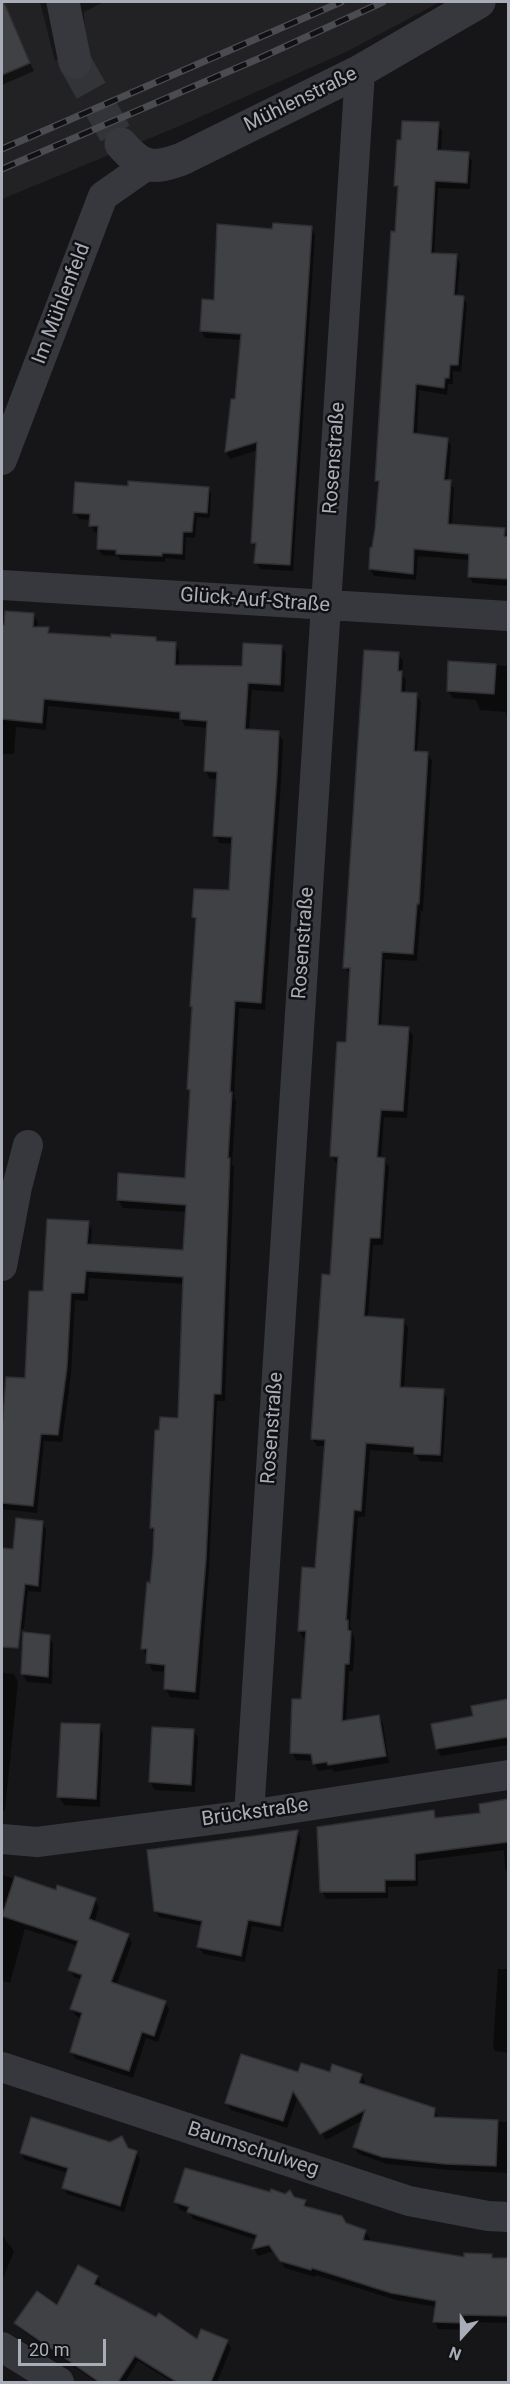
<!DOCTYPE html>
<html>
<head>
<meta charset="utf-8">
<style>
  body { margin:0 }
  #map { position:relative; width:510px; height:2384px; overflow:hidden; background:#161618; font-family:Roboto,sans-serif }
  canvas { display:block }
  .frame { position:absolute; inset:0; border:3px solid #a8adb8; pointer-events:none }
  .north { position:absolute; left:432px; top:2306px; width:60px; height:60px; -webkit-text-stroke:4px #111113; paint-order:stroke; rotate:201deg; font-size:16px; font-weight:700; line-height:24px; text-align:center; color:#a8adb8 }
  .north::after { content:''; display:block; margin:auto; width:21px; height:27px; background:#a8adb8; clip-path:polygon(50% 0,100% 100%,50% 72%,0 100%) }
  .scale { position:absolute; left:18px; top:2339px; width:88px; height:27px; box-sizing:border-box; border:3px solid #a8adb8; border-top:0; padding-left:8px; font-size:18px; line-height:21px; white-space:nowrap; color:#a8adb8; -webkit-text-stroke:4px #111113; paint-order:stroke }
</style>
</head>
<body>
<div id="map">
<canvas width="510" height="2384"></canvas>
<div class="frame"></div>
<div class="north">N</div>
<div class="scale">20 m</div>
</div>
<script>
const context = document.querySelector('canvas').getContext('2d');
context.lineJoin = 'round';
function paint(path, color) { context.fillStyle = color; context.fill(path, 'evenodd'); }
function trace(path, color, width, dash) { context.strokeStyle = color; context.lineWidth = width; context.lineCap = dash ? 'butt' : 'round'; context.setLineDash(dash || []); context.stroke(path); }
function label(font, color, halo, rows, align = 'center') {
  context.font = font + ' Roboto,sans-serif'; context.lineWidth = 5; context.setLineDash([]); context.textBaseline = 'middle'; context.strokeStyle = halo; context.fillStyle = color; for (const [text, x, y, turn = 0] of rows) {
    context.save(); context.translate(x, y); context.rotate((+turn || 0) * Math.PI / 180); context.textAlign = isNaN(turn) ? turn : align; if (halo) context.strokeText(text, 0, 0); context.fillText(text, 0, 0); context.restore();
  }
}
paint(new Path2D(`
  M2 2H40L55 61 85 43 84 12 104 2H440L348 51 182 125 2 199Z`), '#222225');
paint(new Path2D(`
  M10 20 34 71 2 85V23Z
  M438 124 442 131 441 152 468 154 472 161 470 189 438 188 434 255 456 256 460 263 457 296 463 297 467 304 461 372 453 371V384H448L447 395 419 390 417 435 447 439 451 446 448 482H450L454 489 452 526 504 530 508 538V586L473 583 469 576 470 560 418 556 416 580 374 576 370 569 380 487 376 481 399 191 395 185Z
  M311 227 315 235 293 571 260 569 256 562 257 550 253 542 258 450 230 459 226 452 232 400 237 401 242 340 205 338 201 330 215 302 274 231Z
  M130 488H208L211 494 210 518 197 517 195 538 186 537 185 560 165 558V562L121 560 118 556 102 555 98 548 99 532H94L91 525V520L79 519 75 512Z
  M33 614 38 622 37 628 48 629 52 635 112 639 155 638 158 642 175 644 179 651V666L243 668 282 647 286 654 284 692 252 690 249 731 278 733 283 741 281 783 265 1010 239 1008 234 1098 236 1101 232 1164 234 1167 225 1401H217L209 1568 199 1700 170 1697 166 1689 167 1672 152 1671 143 1648 152 1584 155 1535 151 1528 160 1432 180 1419 184 1284 89 1278 88 1301 75 1300 71 1375 62 1442 44 1441 37 1513 2 1509V1431L26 1379 44 1293 88 1222 92 1230 91 1245 185 1251 187 1212 123 1208 118 1200 186 1179 191 1094 188 1089 193 1010 191 1006 198 923 194 917 230 892 233 844 219 843 215 835 218 779H210L206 771 208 728 185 726 181 719 48 706 46 730 16 727 14 754H2V619Z
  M398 654 403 661 402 674 406 680 405 694H416L421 702 417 753H427L432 761 423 911H421L417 961 385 959 381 1027 409 1029 413 1036 407 1118 384 1117 381 1159 384 1160 389 1167 383 1245H373L368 1318 403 1320 408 1328 404 1388 443 1391 447 1398 443 1462 420 1461 415 1453 370 1450 365 1517H358L350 1626 355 1640 354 1657 353 1671H349L346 1722 379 1717 383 1724 389 1763 334 1772 332 1769 318 1771 314 1761 296 1760 292 1752 302 1701 307 1638H303L299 1630 317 1570 326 1446H317L312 1438 332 1277 339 1164 336 1163 332 1156 347 1044 351 975 344 967Z
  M450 662 508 666V719L505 712 480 710 476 700 453 698 448 691Z
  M42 1522 46 1529 41 1592 28 1591 24 1629 2 1627V1550L15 1551Z
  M49 1636 53 1644 52 1684 27 1682 23 1674Z
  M2 1673 14 1674 18 1682 5 1810H2Z
  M508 1701V1745L441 1756 437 1749 433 1725 475 1717 473 1708Z
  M99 1726 103 1734 100 1807 64 1805 59 1797Z
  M193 1730 198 1738 195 1792 155 1790 150 1782Z
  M508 1801V1874L505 1868 504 1850 418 1861V1886L388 1887V1898L326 1899 322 1891 433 1812 437 1819 482 1815 481 1805Z
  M297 1832 301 1838 283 1932 252 1926 245 1962 203 1954 199 1947 203 1926 159 1917 155 1910Z
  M2 1875 57 1892 95 1900 99 1907 94 1923 128 1935 132 1943 116 1986 165 2002 169 2009 158 2042 146 2038 133 2078 76 2059 71 2051 82 2018 76 2016 72 2009 82 1980 74 1977 70 1970 78 1946 25 1929 10 1983 3 1981 2 1985Z
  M498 1969H508V2053L495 2051 493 2047Z
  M299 2074 361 2075 365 2082 364 2086 434 2109 438 2118 508 2122V2173L450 2170 387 2164 359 2154 354 2147 363 2120 326 2140 298 2096 287 2128 231 2110 227 2103Z
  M127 2149 136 2152 140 2159 124 2212 67 2194 63 2187 68 2173 25 2160 21 2153Z
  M271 2194 305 2201 309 2209 365 2231 370 2239 369 2242 466 2259 491 2255 494 2259 508 2260V2323L467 2322 466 2330 438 2329 434 2321 437 2307 396 2300 316 2275 315 2277 285 2268 274 2251 258 2256 254 2249 257 2240 193 2219 189 2213 180 2210 176 2202Z
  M2 2235 14 2251 2 2281Z
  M78 2267 97 2277 101 2284 99 2288 198 2342H227L231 2348 217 2382H172L138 2361 125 2382H96L20 2329 16 2323 58 2307Z`), '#0007');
const building = new Path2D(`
  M2 2H4L30 63 2 75Z
  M402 121 439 122 437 150 469 152 467 183 435 181 431 253 457 254 454 295 464 296 458 365H450L449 378H445L444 388 416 384 413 433 448 438 444 480H451L448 524 505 528 504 536 508 537V579L468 577 469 554 414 549 413 574 369 569 370 548 372 547 375 529 379 481H375L391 231 395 232 398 186H394L397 140H401Z
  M273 223 312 226 290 565 254 563 256 543H251L257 442 225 452 231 399H235L241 334 200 331 202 299 214 300 217 224 272 229Z
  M128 481 209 487 207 513 194 512 192 532H183L182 554 162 553V556L116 554V550L97 549 98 526H89L90 514 73 513 75 482 128 486Z
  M5 611 34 613 33 627H49L48 633 111 637V634L156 637V641L176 642 175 665 242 666 243 643 282 645 280 685 248 683 245 729 279 731 277 774 261 1003 235 1001 230 1092H232L228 1158H230L221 1394H214L206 1559 195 1692 164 1689 165 1665 146 1663 147 1649H141L147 1582 150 1583 153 1553 154 1528H150L155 1430H159L160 1417 178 1418 183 1277 86 1271 84 1293H71L67 1367 58 1435 41 1434 33 1506 2 1503V1429L6 1377 25 1378 29 1291H43L47 1219 89 1221 87 1244 183 1250 186 1205 117 1200 118 1173 185 1178 190 1090 187 1089 192 1007 190 1006 196 918 192 917 194 889 229 890 232 837 213 836 217 772 204 771 207 721 180 719V712L44 699 42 723 2 719V624L4 625Z
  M364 650 399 652 398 671H402L401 692 417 693 414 751 428 752 419 904H417L413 954 382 952 378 1025 409 1027 403 1111 381 1110 377 1157 385 1158 380 1238H370L364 1316 404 1319 400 1387 444 1389 440 1455 414 1454V1447L366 1443 361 1511 354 1510 346 1620H348V1630L351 1631 350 1649 349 1664H345L342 1721 379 1715 386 1756 328 1765 327 1762 313 1764 311 1754 290 1753 292 1699H301L306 1631H298L302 1567 315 1568 325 1440 311 1439 322 1274 330 1275 338 1157 330 1156 334 1090 337 1042H346L350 968H343Z
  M448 661 496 664 494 694 447 691Z
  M16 1518 43 1521 38 1586 25 1584 18 1648 2 1647V1548L13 1549Z
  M23 1632 50 1635 48 1677 21 1674Z
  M508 1699V1737L436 1749 431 1724 473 1716 471 1706Z
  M61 1723 100 1724 96 1799 57 1797Z
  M152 1727 194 1729 191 1785 149 1782Z
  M508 1799V1842L415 1854V1880H385V1892H320L317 1827 434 1810 435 1818 480 1813 479 1804Z
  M298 1830 280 1926 248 1920 241 1956 197 1947 202 1921 154 1911 147 1850Z
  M15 1876 56 1890 57 1885 96 1898 89 1919 129 1934 111 1982 166 2001 154 2036 142 2032 129 2071 70 2052 82 2013 70 2009 82 1975 68 1970 78 1941 2 1916Z
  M241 2054 298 2072 301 2063 330 2072 332 2064 362 2074 359 2083 435 2108 434 2117 498 2120 496 2166 445 2164 382 2157 353 2147 365 2110 320 2134 293 2091 283 2121 225 2103Z
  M31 2117 110 2142 122 2136 128 2148 137 2151 120 2206 62 2188 68 2168 20 2153Z
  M185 2168 270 2192 271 2189 285 2194 290 2190 294 2197 306 2200 304 2206 342 2216 346 2223 366 2230 363 2240 464 2257V2253L492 2254V2258H508V2316L463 2315V2323L433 2322 436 2301 391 2293 312 2268 311 2270 280 2261 269 2245 252 2249 257 2235 187 2212 189 2207 174 2202Z
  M78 2265 98 2276 94 2284 156 2317 159 2313 197 2339 201 2329 228 2340 211 2382H177L135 2356 118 2382H99L14 2323 37 2291 57 2305Z`);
paint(building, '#404145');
trace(building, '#303034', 1.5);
trace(new Path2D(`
  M75 62 121 144`), '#333438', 33, [33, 16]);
trace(new Path2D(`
  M2 460 103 196 146 166
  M2 585 508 616
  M2 1266 17 1187 28 1145
  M249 1815 360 71
  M2 1839 37 1842 249 1815 508 1775
  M2 2067 409 2201 488 2216 508 2217
  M2 2347 59 2382`), '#37383d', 30);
trace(new Path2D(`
  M63 2 75 62
  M121 144C142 168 152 170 182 159L360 71 479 2`), '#37383d', 33);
const rail = new Path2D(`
  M2 149 341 2
  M2 169 260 58 383 2`);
trace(rail, '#4a4c52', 7);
trace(rail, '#111113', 4.5, [14]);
label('20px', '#a8adb8', '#111113', [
  ["Mühlenstraße",301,100,-26],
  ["Im Mühlenfeld",62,304,-69],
  ["Rosenstraße",335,458,-86],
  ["Glück-Auf-Straße",255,601,4],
  ["Rosenstraße",304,943,-86],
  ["Rosenstraße",273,1428,-86],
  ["Brückstraße",255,1813,-8],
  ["Baumschulweg",253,2150,18]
]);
</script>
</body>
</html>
